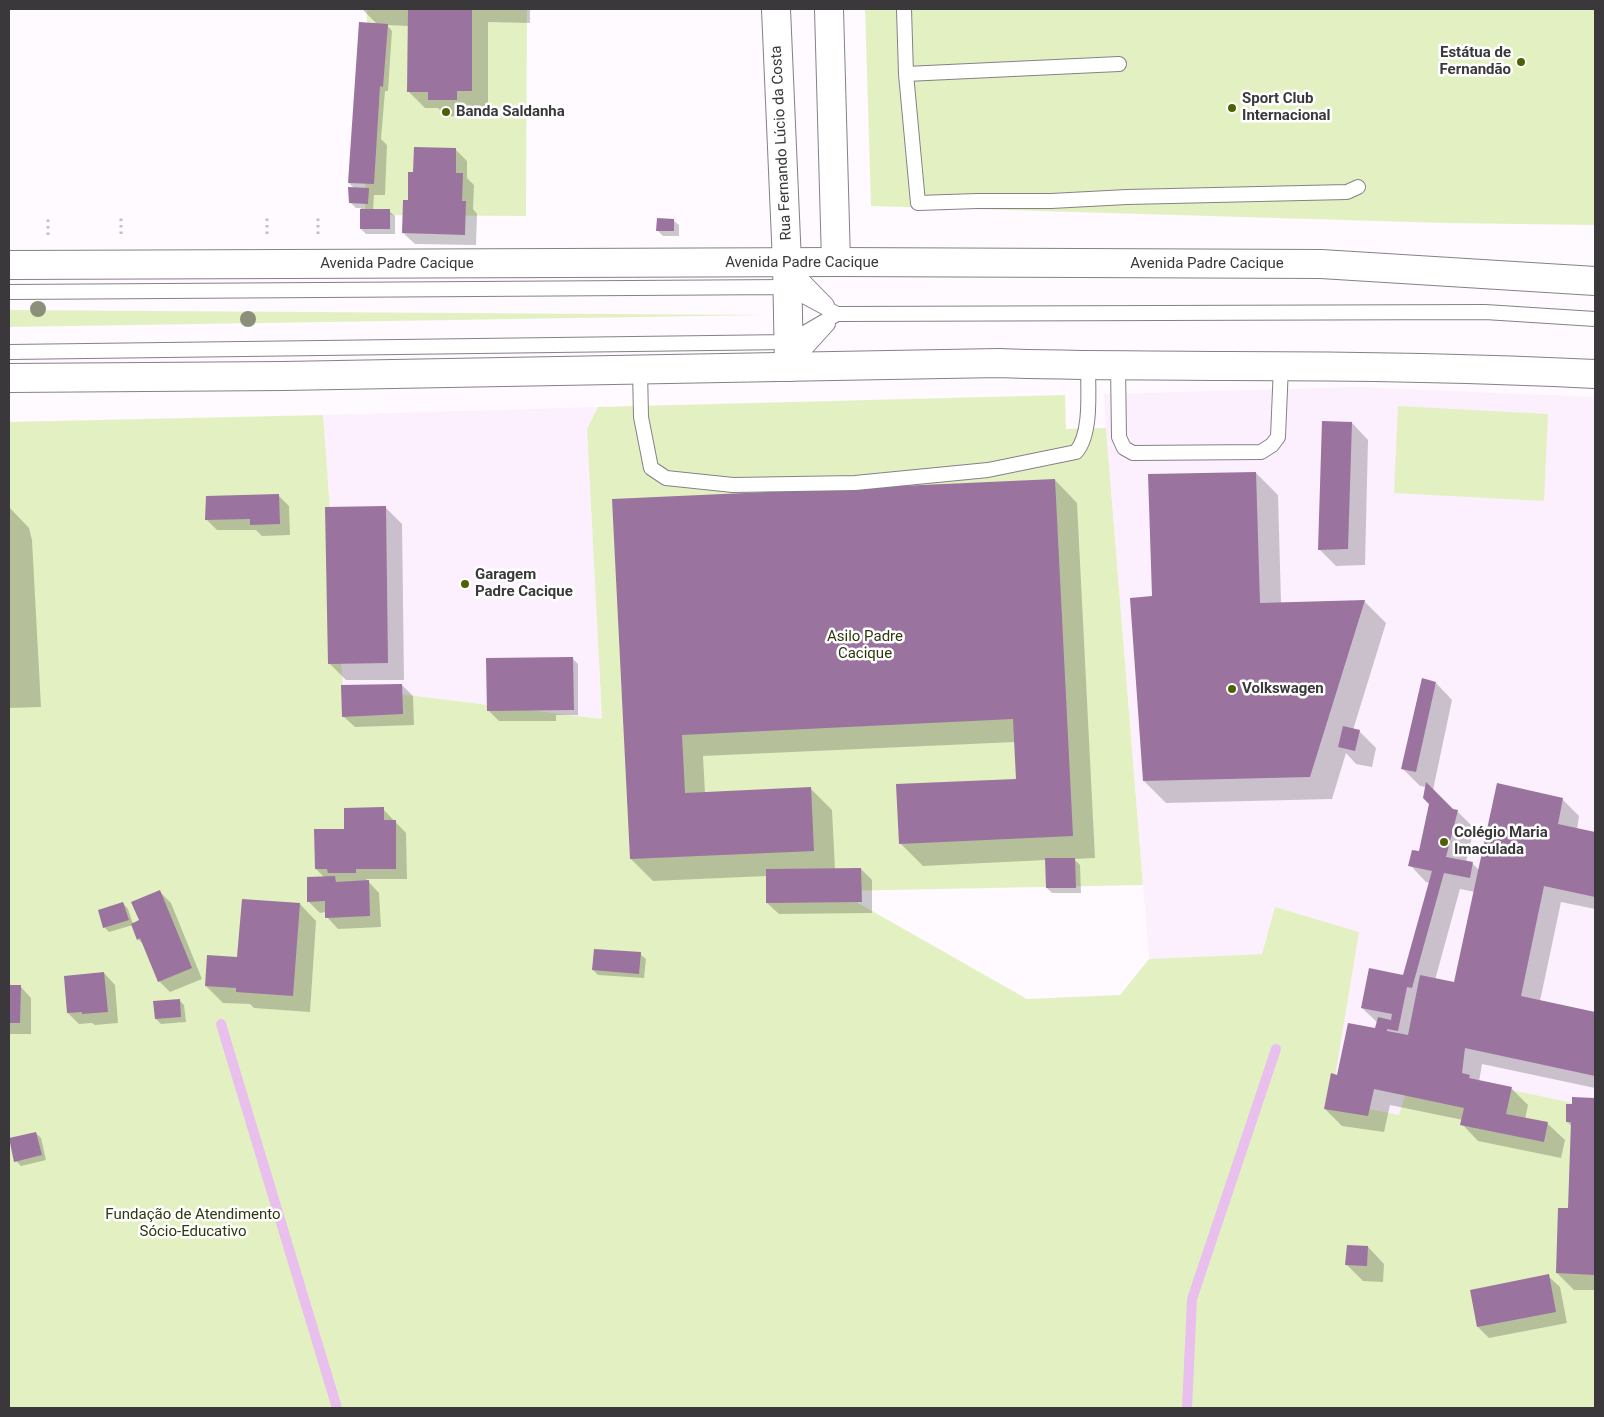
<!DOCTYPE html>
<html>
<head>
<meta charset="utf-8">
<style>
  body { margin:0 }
  #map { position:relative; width:1604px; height:1417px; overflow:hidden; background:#fefaff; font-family:Roboto,sans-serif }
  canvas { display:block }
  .frame { position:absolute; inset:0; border:10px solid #3a383b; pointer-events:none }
</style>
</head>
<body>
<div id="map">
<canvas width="1604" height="1417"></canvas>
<div class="frame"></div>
</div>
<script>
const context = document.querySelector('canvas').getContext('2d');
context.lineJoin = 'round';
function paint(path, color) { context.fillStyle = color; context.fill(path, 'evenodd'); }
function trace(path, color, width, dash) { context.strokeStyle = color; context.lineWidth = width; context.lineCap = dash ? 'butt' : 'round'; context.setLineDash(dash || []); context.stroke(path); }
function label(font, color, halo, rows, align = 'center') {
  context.font = font + ' Roboto,sans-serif'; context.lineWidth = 5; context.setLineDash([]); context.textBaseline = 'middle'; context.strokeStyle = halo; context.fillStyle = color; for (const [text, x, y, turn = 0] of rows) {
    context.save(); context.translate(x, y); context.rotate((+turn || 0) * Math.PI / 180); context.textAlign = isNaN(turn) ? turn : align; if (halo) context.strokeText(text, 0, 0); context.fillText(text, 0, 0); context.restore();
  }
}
paint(new Path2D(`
  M1357 387 1595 397V1273L1586 1272 1413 1070 1399 1115 1331 1101 1262 954 1149 959 1106 428 1104 394Z
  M598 407 587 429 602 719 342 687 323 415Z`), '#fdf0fe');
paint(new Path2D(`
  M367 9H527L526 216 365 215Z
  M865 9H1595V225L1446 223 871 206Z
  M9 310 766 315 9 327Z
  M1065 395 1066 429 1106 428 1143 885 837 891 1027 999 1120 995 1149 959 1262 954 1275 907 1359 932 1331 1101 1399 1115 1413 1069 1582 1105 1586 1272 1595 1275V1408H9V422L323 415 343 687 602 719 587 429 598 407Z
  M1398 406 1548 414 1544 501 1394 493Z`), '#e3f1c2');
paint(new Path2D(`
  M362 9H530V23L488 22V108H473V117L446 116 438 108H425L409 92V26L387 25 392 31 388 91H385L381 139 387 145 385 195H374L373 211H389L395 216V234H366L361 229V208H356L351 203 355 189 349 183 377 24Z
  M455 149 467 161V178L474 185 473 209 477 214 476 245 415 244 403 233 409 202Z
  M673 220 679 225V236H663L658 231Z
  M1352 423 1368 440 1365 565 1336 566 1320 550Z
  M1256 473 1278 495 1281 603 1364 601 1386 623 1353 730 1359 731 1376 748 1372 767 1356 764 1346 753 1332 799 1166 803 1144 781 1153 597Z
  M1055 480 1077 503 1095 858 1074 859 1080 865 1081 893H1052L1047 888 1046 860 923 866 901 844 1017 780 1015 742 703 756 705 793 810 788 832 810 835 869H861L872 880V913L779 914 767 903V876L653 881 631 859 613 500Z
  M278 495 289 506 290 535 262 536 256 530H217L206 519Z
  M9 507 29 528 32 540 41 707 9 708Z
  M385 507 402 524 404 680H346L329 663Z
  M573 659 578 664V715H556V721H499L488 710Z
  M1436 683 1452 700 1433 790 1453 810 1457 811 1474 828 1466 862 1473 864 1479 870 1562 799 1579 816 1577 830 1595 834V909L1561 902 1540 1001 1595 1013V1088L1482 1064 1479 1082 1512 1089 1528 1105 1525 1119 1548 1124 1565 1140 1561 1158 1478 1141 1462 1124 1463 1120 1390 1105 1384 1132 1342 1126 1325 1109 1338 1076 1376 1030 1378 1023 1362 1008 1404 976 1430 883 1426 882 1410 865 1420 853 1430 803 1426 787 1420 786 1403 769ZM1460 889 1475 892 1455 984 1435 980Z
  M402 685 413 696 414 725 355 727 343 716Z
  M383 809 406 833 407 879H366L379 893 381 927 338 929 327 917 326 912 320 913 309 902 325 878 316 869 346 830Z
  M160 892 171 903 202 979 170 992 159 981 144 945 138 939 133 925 109 932 104 927 123 903 128 909 133 924 140 921Z
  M300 904 316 921 310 1012 254 1008 250 1004 223 1003 206 986Z
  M640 954 646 959 644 978 598 975 593 970Z
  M104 973 115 985 118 1023 95 1025 92 1023 79 1024 68 1013Z
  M9 986H20L31 998V1034H9Z
  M179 1000 184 1005 186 1022 161 1024 156 1019Z
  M1573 1098 1595 1099V1290H1574L1557 1273 1569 1209 1572 1126 1567 1122 1573 1105Z
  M36 1133 41 1138 46 1160 21 1166 16 1161Z
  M1368 1247 1384 1264 1383 1282 1363 1281 1346 1264Z
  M1548 1276 1560 1287 1567 1323 1489 1338 1478 1327Z`), '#0003');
trace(new Path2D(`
  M221 1024 337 1408
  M1187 1408 1192 1299 1276 1049`), '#e9bfee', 10);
paint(new Path2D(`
  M408 9H472V91H457V100H428V92H407Z
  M359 22 388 24 383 87 380 86 374 184 348 183Z
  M414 147 456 148V173H463L462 201H466L465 235 402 233 403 200H408V172H413Z
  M348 187 369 188 368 204 349 203Z
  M360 209H390V229H360Z
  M657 218 674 219V231H656Z
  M1322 421 1352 422 1348 549 1318 550Z
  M1256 472 1260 603 1365 600 1310 777 1143 781 1130 598 1152 596 1148 474Z
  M1055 479 1073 836 899 844 896 784 1016 779 1013 719 682 735 685 793 811 787 814 851 630 859 612 499Z
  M279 494 280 524 250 525V519L205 520 206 496Z
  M386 506 388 663 328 664 325 507Z
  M573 657 574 710 487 711 486 658Z
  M1422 678 1436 682 1416 772 1401 769Z
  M402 684 403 714 342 717 341 685Z
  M1343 726 1360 730 1355 751 1338 747Z
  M1426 782 1453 809 1458 810 1446 857 1473 862 1470 878 1444 873 1412 988 1407 987 1398 1031 1387 1029V1031L1408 1035 1420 975 1454 982 1497 783 1563 798 1558 824 1595 832V897L1544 886 1521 996 1595 1012V1076L1465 1048 1462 1073 1470 1075 1469 1078 1512 1087 1506 1114 1548 1122 1544 1142 1460 1125 1464 1108 1374 1089 1368 1116 1324 1109 1331 1073 1337 1075 1348 1023 1375 1028 1378 1017 1391 1020 1392 1014 1361 1008 1369 968 1403 975 1432 871 1408 866 1412 850 1419 851 1429 804 1423 798Z
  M384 807V820H396V869H356V873H328L327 869H315L314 829H344V808Z
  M1045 858H1075L1076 888H1046Z
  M861 868 862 902 766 903V869Z
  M335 876 336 882 369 880 370 916 325 918V901L307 902V877Z
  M160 890 192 968 158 982 140 938 137 940 131 924 139 920 131 902Z
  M242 899 300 903 293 996 236 992V988L205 986 207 955 237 957Z
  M123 902 129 920 103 928 98 910Z
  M594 949 641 952 639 974 592 970Z
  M104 972 108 1012 82 1014V1012L67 1013 64 976Z
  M9 985H21L20 1023H9Z
  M180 999 181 1017 155 1019 153 1001Z
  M1572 1097 1595 1098V1275L1556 1273 1558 1208H1568L1571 1122H1566V1104H1572Z
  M36 1132 42 1155 14 1162 9 1138Z
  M1347 1245 1368 1246 1367 1266 1345 1265Z
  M1549 1274 1556 1312 1477 1327 1470 1290Z`), '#9a739f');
const service = new Path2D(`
  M904 9 906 74 918 203 977 201H1051L1127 197 1347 192 1358 187
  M906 74 1119 64
  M788 265 827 305
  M9 292 787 287 837 314 1485 312 1595 319
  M9 352 789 342 837 314
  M1118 365 1119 437 1124 448 1133 453 1261 452 1272 445 1278 437 1281 366
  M790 366 828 324
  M640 370 641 417 651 468 666 478 733 485 855 483 988 470 1076 452C1092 434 1088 390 1088 366`);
const tertiary = new Path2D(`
  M776 9 787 263 789 367
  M829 9 836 262`);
const secondary = new Path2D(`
  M9 265 836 262 1321 264 1595 281
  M9 378 283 376 999 363C1075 366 1151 365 1227 366 1350 366 1473 368 1595 374`);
trace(service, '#868087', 16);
trace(tertiary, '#868087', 30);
trace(secondary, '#868087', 30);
trace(new Path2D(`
  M121 234V216
  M267 234V215
  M318 234V215
  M48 235V216`), '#c2bfc3', 3, [2.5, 4]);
trace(service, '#fff', 14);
trace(tertiary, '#fff', 28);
trace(secondary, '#fff', 28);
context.fillStyle = '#8c8f79';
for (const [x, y] of [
  [38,309],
  [248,319]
]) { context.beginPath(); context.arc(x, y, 8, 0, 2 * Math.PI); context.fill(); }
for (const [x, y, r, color] of [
  [1521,62,5,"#506105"],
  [1232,108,5,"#506105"],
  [446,112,5,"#506105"],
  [465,584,5,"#506105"],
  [1232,689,5,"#506105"],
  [1444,842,5,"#506105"]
]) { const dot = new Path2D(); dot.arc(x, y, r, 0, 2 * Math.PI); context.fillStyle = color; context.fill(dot); trace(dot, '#fff', 2); }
label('bold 15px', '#3a383b', '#fff', [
  ["Estátua de",1511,53,"right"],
  ["Fernandão",1511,70,"right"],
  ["Sport Club",1242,99],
  ["Internacional",1242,116],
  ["Banda Saldanha",456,112],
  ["Garagem",475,575],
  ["Padre Cacique",475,592],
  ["Volkswagen",1242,689],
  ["Colégio Maria",1454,833],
  ["Imaculada",1454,850]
], 'left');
label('15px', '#3a383b', '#fff', [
  ["Rua Fernando Lúcio da Costa",782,143,-93],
  ["Avenida Padre Cacique",802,263],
  ["Avenida Padre Cacique",397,264],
  ["Avenida Padre Cacique",1207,264]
]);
label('15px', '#2e380c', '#fff', [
  ["Asilo Padre",865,637],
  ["Cacique",865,654],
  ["Fundação de Atendimento",193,1215],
  ["Sócio-Educativo",193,1232]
]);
</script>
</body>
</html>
